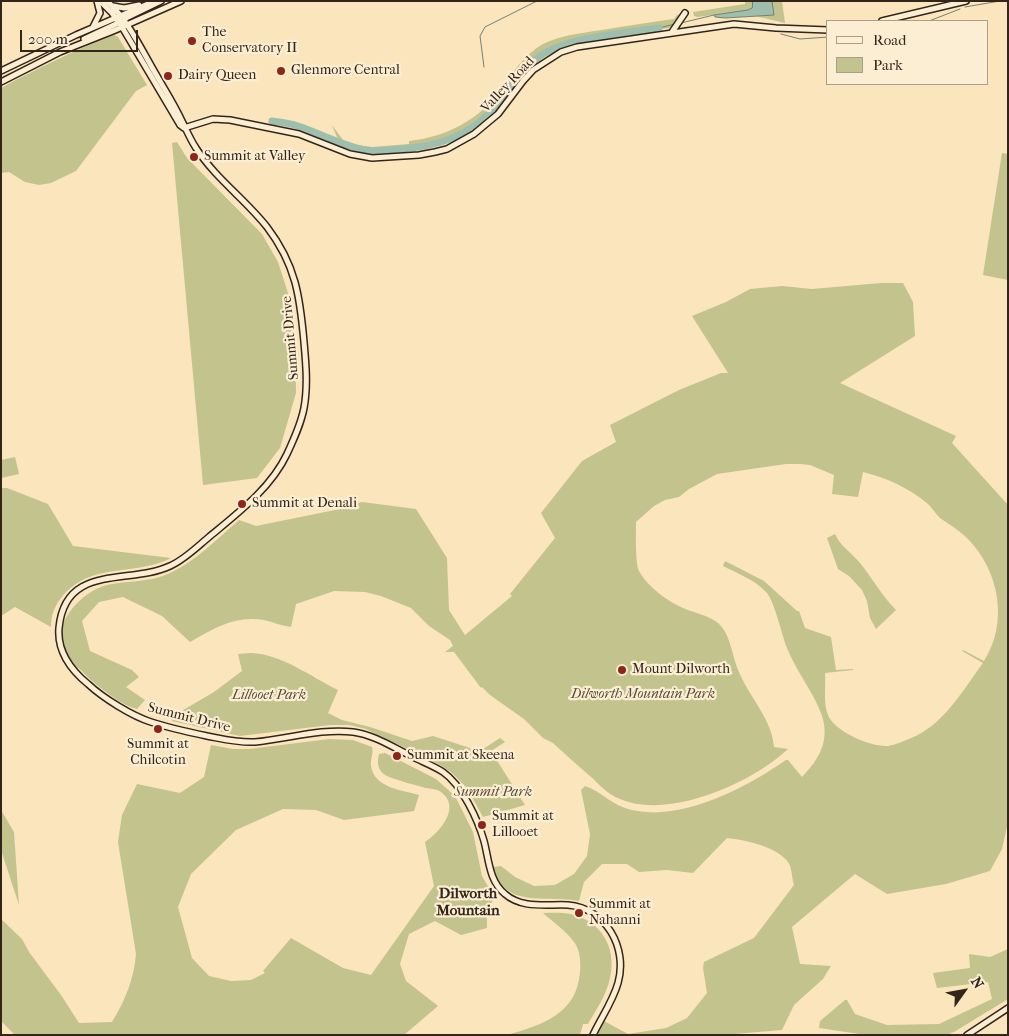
<!DOCTYPE html>
<html>
<head>
<meta charset="utf-8">
<style>
  body { margin:0 }
  #map { position:relative; width:1009px; height:1036px; overflow:hidden; background:#fae5bc; font-family:"IM FELL French Canon",serif }
  canvas { display:block }
  .frame { position:absolute; inset:0; border:2px solid #34251b; pointer-events:none }
  .legend { position:absolute; left:826px; top:20px; width:162px; height:65px; box-sizing:border-box; background:#fceed3; border:1px solid #ac9e89; margin:0; padding:6px 9px; list-style:none; font-size:15px; color:#34251b }
  .legend li { display:flex; align-items:center; gap:10px; height:25px }
  .legend b { width:25px; border:1px solid #ac9e89 }
  .north { position:absolute; left:939px; top:966px; width:50px; height:50px; -webkit-text-stroke:4px #fceed3; paint-order:stroke; rotate:58deg; font-size:14px; font-weight:700; line-height:20px; text-align:center; color:#34251b }
  .north::after { content:''; display:block; margin:auto; width:18px; height:22px; background:#34251b; clip-path:polygon(50% 0,100% 100%,50% 72%,0 100%) }
  .scale { position:absolute; left:20px; top:30px; width:118px; height:22px; box-sizing:border-box; border:2px solid #34251b; border-top:0; padding-left:6px; font-size:15px; line-height:18px; white-space:nowrap; color:#34251b; -webkit-text-stroke:4px #fceed3; paint-order:stroke }
</style>
</head>
<body>
<div id="map">
<canvas width="1009" height="1036"></canvas>
<div class="frame"></div>
<ul class="legend">
<li><b style="height:6px;background:#fceed3"></b>Road</li>
<li><b style="height:14px;background:#c3c38d"></b>Park</li>
</ul>
<div class="north">N</div>
<div class="scale">200 m</div>
</div>
<script>
const context = document.querySelector('canvas').getContext('2d');
context.lineJoin = 'round';
function paint(path, color) { context.fillStyle = color; context.fill(path, 'evenodd'); }
function trace(path, color, width, dash) { context.strokeStyle = color; context.lineWidth = width; context.lineCap = dash ? 'butt' : 'round'; context.setLineDash(dash || []); context.stroke(path); }
function label(font, color, halo, rows, align = 'center') {
  context.font = font + ' "IM FELL French Canon",serif'; context.lineWidth = 4.5; context.setLineDash([]); context.textBaseline = 'middle'; context.strokeStyle = halo; context.fillStyle = color; for (const [text, x, y, turn = 0] of rows) {
    context.save(); context.translate(x, y); context.rotate((+turn || 0) * Math.PI / 180); context.textAlign = isNaN(turn) ? turn : align; if (halo) context.strokeText(text, 0, 0); context.fillText(text, 0, 0); context.restore();
  }
}
paint(new Path2D(`
  M745 1H782L785 23 747 14 734 12 698 17 694 16 693 12 745 4Z
  M679 14 676 23 669 28C649 31 629 34 609 37 588 40 568 42 550 53 527 66 513 90 495 110 466 142 431 151 390 152 373 153 357 152 341 147L332 125 343 140 355 145 372 147 409 144V141C446 137 480 120 502 88 514 71 524 55 543 44 561 35 582 33 602 30 626 26 650 22 674 19L677 15Z
  M114 35 118 37 147 85 136 91 76 171 51 183 39 185 25 182 9 172 1 173V88C38 68 75 50 114 35Z
  M177 142 187 158 262 234 278 262 288 293 295 348 296 393 280 448 257 478 203 485 172 143Z
  M1002 153 1008 154V280L983 275Z
  M881 283H903L913 302 915 336 840 383 956 436 952 443 1008 505V822L1002 849 990 871 946 884 887 894 855 874 792 927 800 964 831 966 823 979 794 1005 782 1030 723 1035H596L604 1021 628 1034 666 1028 687 1018 707 993 703 968 704 962 754 938 794 885C792 879 792 867 788 862 776 846 745 840 727 838L693 873 667 870 639 872 627 864H602L584 882 579 901C546 895 503 909 493 867L501 866 515 877 534 886 555 885 574 874 587 856 590 834 581 790 585 786C599 790 610 803 625 808 676 825 744 789 786 760H788L802 777C852 727 807 697 787 648 782 636 774 599 766 592 755 580 737 573 723 566L725 561 764 581 797 611H799L805 628 831 637 836 670 853 669V670L825 673C826 687 823 702 828 715 834 731 870 747 887 746 894 746 917 736 923 732 949 716 965 687 983 663L962 651 963 650 984 661C1009 622 999 571 968 539 959 530 950 525 940 518 936 514 932 508 928 504 909 488 887 478 863 472L858 497 832 494 834 475 810 465 800 464H786L717 474 689 489 679 497 665 500 654 506 636 522C636 532 635 564 639 571 647 586 667 601 683 608 694 613 708 615 718 623 731 634 732 657 739 672 749 697 772 719 774 747L788 749C752 783 669 820 620 799 607 794 600 785 590 776 577 765 565 754 553 743L543 738 524 719 490 695 482 687 481 688 454 652H445L453 646 450 640 429 626 411 608 381 596 365 592 334 591 296 604 291 627C282 626 273 622 264 620 235 615 213 629 190 642L162 616 123 597 99 602 82 621 90 651 132 670 139 677 126 687 145 700 137 709C123 706 103 690 92 681 87 677 83 671 78 668 63 659 55 655 59 636 63 614 84 591 107 585 128 580 149 583 170 573 196 561 218 538 239 520L256 526 340 509 362 502 416 509 447 558 449 610 465 635 512 596 510 594 555 538 541 513 582 461 616 442 610 425 679 390 721 373H728L692 316 726 302 750 289 782 286 812 289Z
  M15 457 19 474 1 478V460Z
  M1 488H7L48 504 73 546 171 558C134 577 90 561 61 598 54 607 51 616 51 627L15 607 1 616Z
  M835 534C840 546 852 553 860 563 873 579 882 596 896 610L876 629 870 618 867 601 862 590 849 576 838 569 827 538Z
  M251 653C282 654 311 677 338 690L328 713 342 720 370 727 412 741 433 736 470 748V749L477 753 500 738 505 742 491 751 525 805 483 817 467 788 451 772 438 764 366 729 349 725H330L240 736 172 721 173 716 214 692 242 671 238 654Z
  M329 739 353 740 372 747C374 753 370 759 371 766 374 788 402 790 419 795L414 811 344 820 316 810 283 809 236 830 191 874 178 907 192 958 209 976 231 981 251 980 265 973 263 971 291 938 343 968 371 975 434 886 425 842C439 833 462 807 441 792 437 789 432 789 426 788 414 785 401 781 389 777 379 773 376 765 379 754L385 753 436 779 455 796 473 832 482 876 494 897 487 913V928L461 935 435 921 409 934 400 964 406 981 438 1006 404 1035H15L1 1021V919L22 939 29 952 61 995 79 1023 112 1022C125 1001 134 979 136 954L118 842 122 815 137 784 180 793 204 777 211 745 233 749H249Z
  M1 810 14 832 19 905 1 850Z
  M543 913C553 913 564 912 574 915 604 923 618 952 609 982 605 997 596 1010 588 1024H583L580 1035H507C542 1025 577 1014 580 972 581 963 580 949 574 942 566 931 553 922 543 913Z
  M1008 949V999L954 1032 946 1035H866L819 1028 820 1021 845 1000H847L855 1014 887 1025 939 1024 992 999 988 982 937 988 933 973 970 968 969 954 990 957Z`), '#c3c38d');
const water = new Path2D(`
  M753 1H772L774 15 725 18 715 17 714 15 748 10 752 8Z`);
paint(water, '#9ebfae');
trace(water, '#748173', 1);
trace(new Path2D(`
  M965 7 1000 1
  M929 21 960 9
  M681 23 714 15
  M659 28 675 24
  M781 34 800 39 828 37
  M484 67 480 36 485 27 537 1`), '#748173', 1);
trace(new Path2D(`
  M272 121C280 122 289 123 298 126 320 133 342 146 366 150 376 152 389 150 400 149 434 147 467 138 491 111 509 91 522 66 545 53 575 36 624 33 659 28`), '#9ebfae', 7);
const secondary = new Path2D(`
  M100 1 112 13 122 27 180 125 184 128
  M107 1C129 21 142 51 157 76 165 90 174 104 181 119 186 129 190 139 196 148 215 178 245 199 267 227 296 265 300 297 304 342 306 364 308 386 304 408 301 424 294 439 287 454 271 488 238 513 209 537 197 547 184 560 170 566 129 585 65 563 59 628 57 652 71 670 88 684 103 698 132 716 151 722 169 728 188 732 207 736 223 739 238 743 255 742 288 739 321 728 353 732 375 735 394 748 413 757 423 762 434 766 443 772 462 785 478 820 484 841 489 860 489 881 505 894 522 909 546 904 568 905 606 908 628 948 618 983 613 1001 601 1018 593 1035
  M113 6 124 8 139 5
  M882 21 966 1
  M123 23 126 18 161 1
  M93 27 100 13 97 1
  M672 32 685 13
  M84 39 116 24 120 19
  M1 71 76 35 155 1
  M1 82 60 52 113 31 181 1
  M184 128 213 119 230 120 299 134 350 154 372 158 419 155 435 152 447 149 474 134 498 114 523 81 533 70 561 52 577 47 734 24 776 28 828 30
  M967 1035 1008 1008`);
trace(secondary, '#34251b', 8);
trace(secondary, '#fceed3', 5);
for (const [x, y, r, color] of [
  [192,41,5,"#8f2418"],
  [281,71,5,"#8f2418"],
  [168,76,5,"#8f2418"],
  [194,157,5,"#8f2418"],
  [242,504,5,"#8f2418"],
  [622,670,5,"#8f2418"],
  [158,729,5,"#8f2418"],
  [397,756,5,"#8f2418"],
  [482,825,5,"#8f2418"],
  [579,913,5,"#8f2418"]
]) { const dot = new Path2D(); dot.arc(x, y, r, 0, 2 * Math.PI); context.fillStyle = color; context.fill(dot); trace(dot, '#fceed3', 2); }
label('14px', '#34251b', '#fceed3', [
  ["The",202,33],
  ["Conservatory II",202,49],
  ["Glenmore Central",291,71],
  ["Dairy Queen",178,76],
  ["Summit at Valley",204,157],
  ["Summit at Denali",252,504],
  ["Mount Dilworth",632,670],
  ["Summit at",158,745,"center"],
  ["Chilcotin",158,761,"center"],
  ["Summit at Skeena",407,756],
  ["Summit at",492,817],
  ["Lillooet",492,833],
  ["Summit at",589,905],
  ["Nahanni",589,921]
], 'left');
label('14px', '#34251b', '#fceed3', [
  ["Valley Road",508,85,-47],
  ["Summit Drive",291,338,-95],
  ["Summit Drive",189,718,14]
]);
label('italic 14px', '#584c38', '#fceed3', [
  ["Dilworth Mountain Park",643,695],
  ["Lillooet Park",269,696],
  ["Summit Park",493,793]
]);
label('bold 15px', '#34251b', '#fceed3', [
  ["Dilworth",468,894],
  ["Mountain",468,911]
]);
</script>
</body>
</html>
